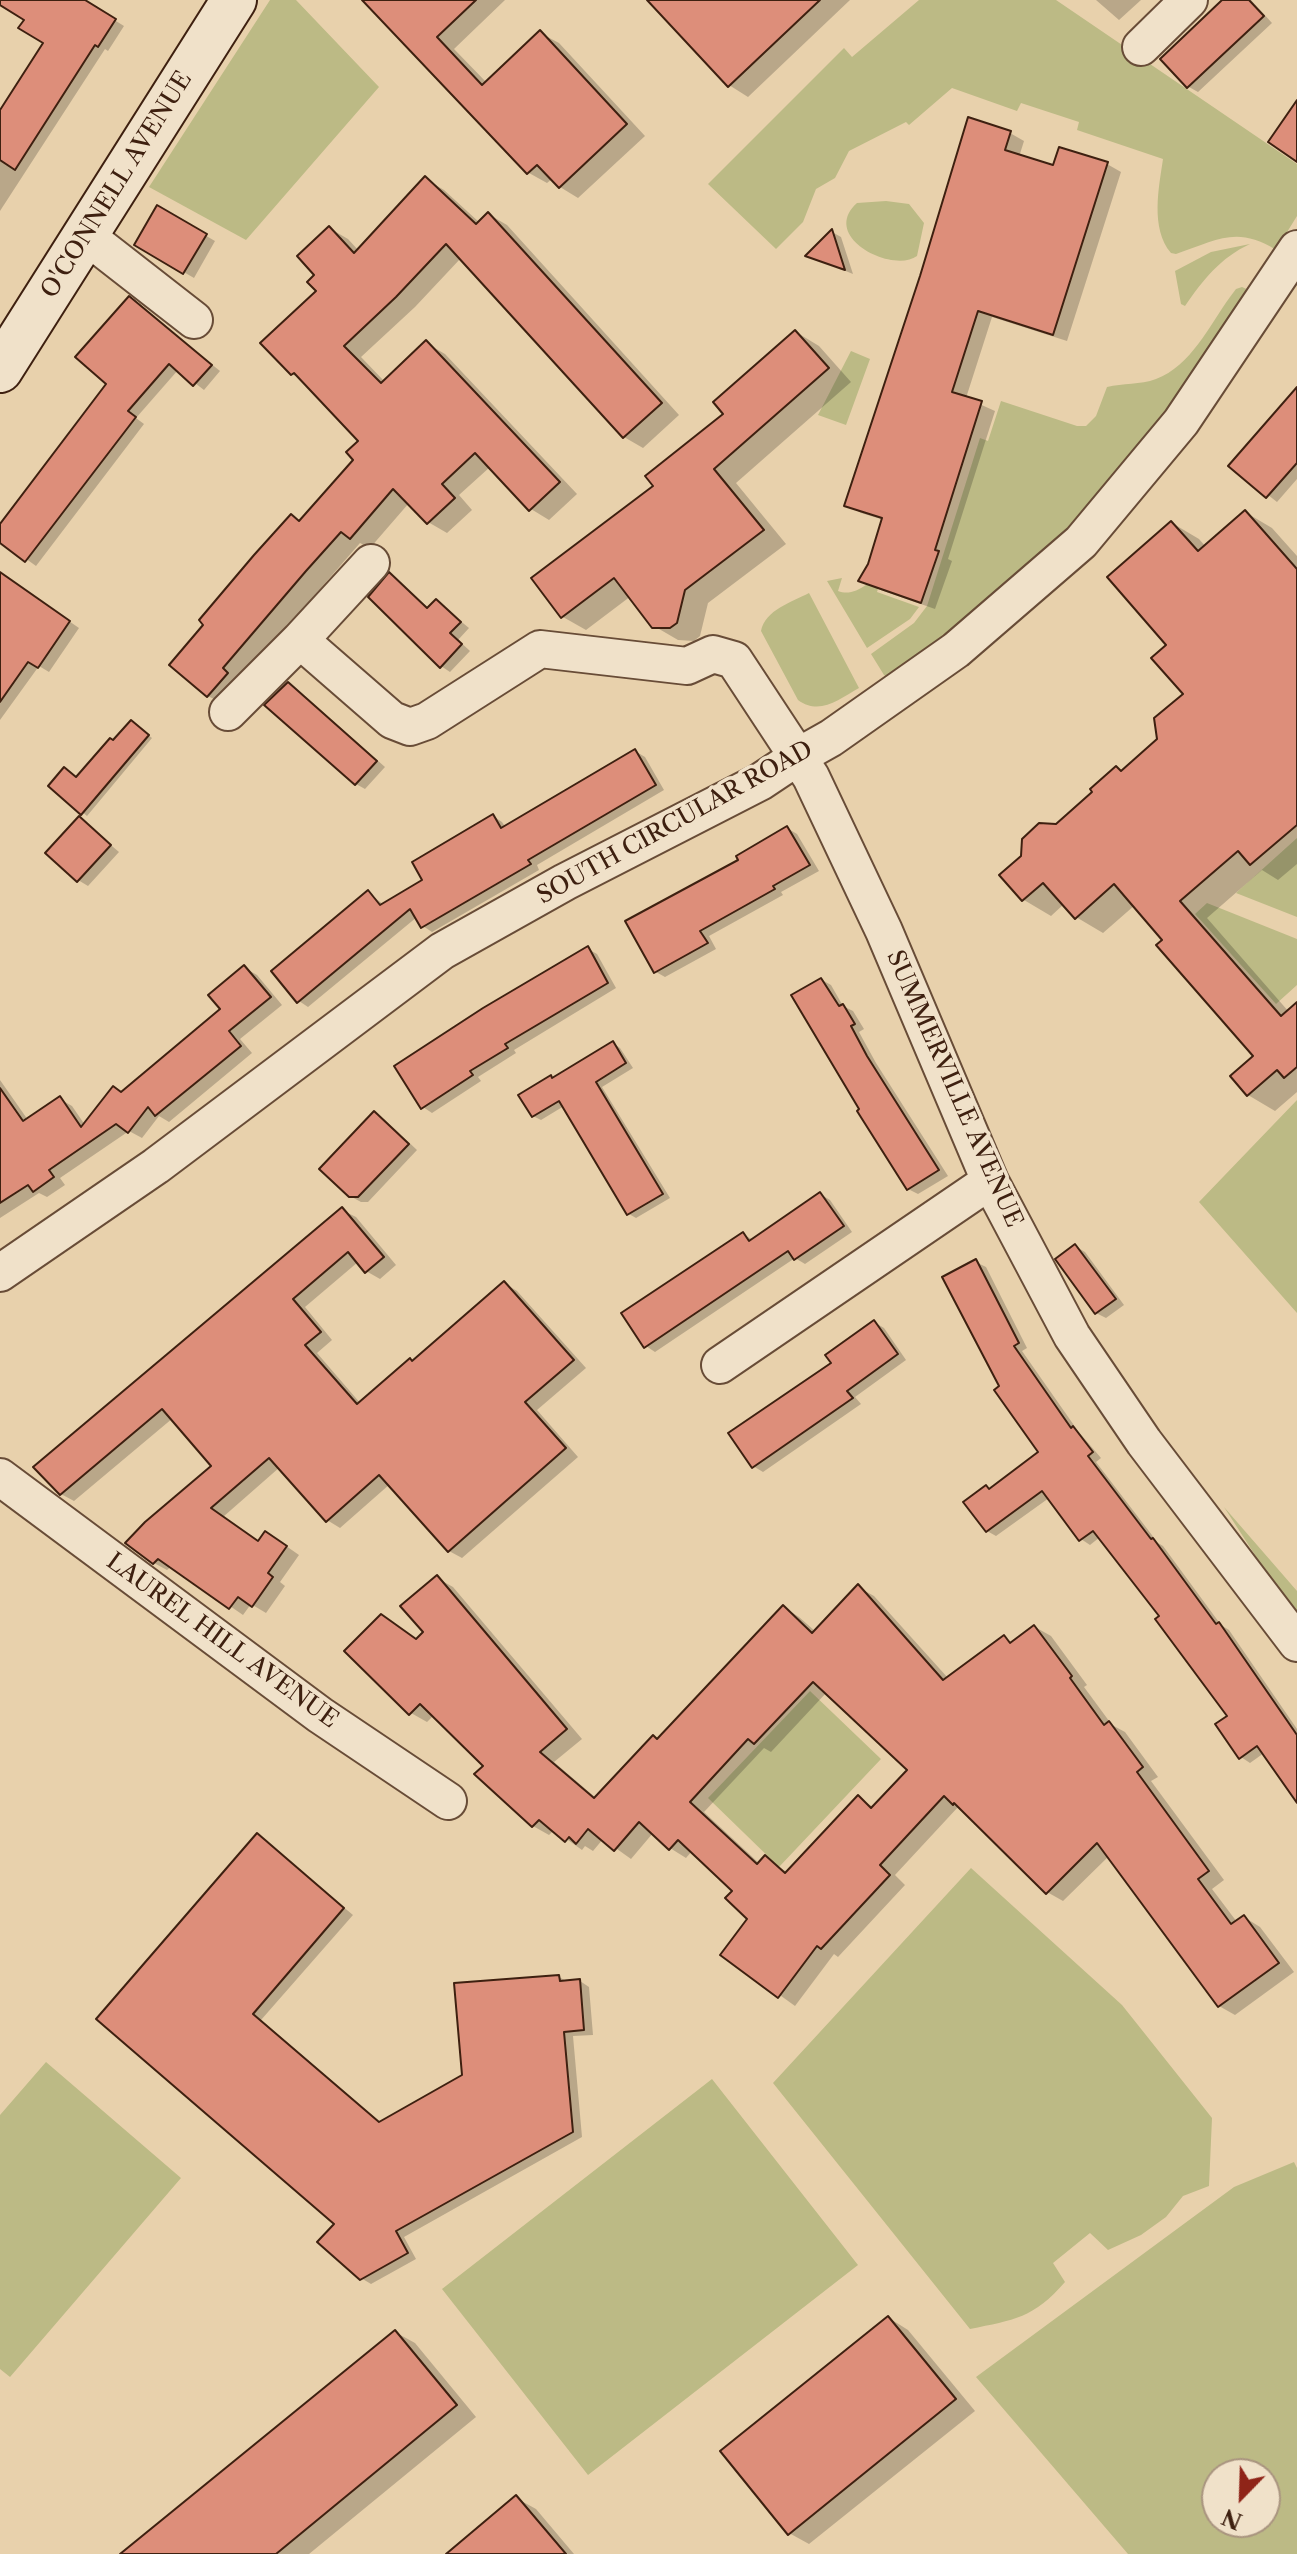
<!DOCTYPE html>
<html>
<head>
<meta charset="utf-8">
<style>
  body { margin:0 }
  #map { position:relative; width:1297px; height:2554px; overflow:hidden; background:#e8d1ac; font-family:"Libre Caslon Text",serif }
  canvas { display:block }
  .north { position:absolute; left:1201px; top:2458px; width:80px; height:80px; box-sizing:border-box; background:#f0e1c9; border:2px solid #a9947f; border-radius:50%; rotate:203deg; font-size:22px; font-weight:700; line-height:32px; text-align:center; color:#3e2010 }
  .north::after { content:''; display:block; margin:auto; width:28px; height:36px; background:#8f2418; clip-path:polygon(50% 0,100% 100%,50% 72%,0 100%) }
</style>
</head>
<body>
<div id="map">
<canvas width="1297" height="2554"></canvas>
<div class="north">N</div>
</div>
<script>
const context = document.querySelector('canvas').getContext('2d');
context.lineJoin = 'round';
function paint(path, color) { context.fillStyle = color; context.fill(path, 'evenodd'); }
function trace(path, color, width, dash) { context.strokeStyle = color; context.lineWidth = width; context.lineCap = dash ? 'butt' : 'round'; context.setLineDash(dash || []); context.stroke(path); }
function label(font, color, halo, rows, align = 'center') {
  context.font = font + ' "Libre Caslon Text",serif'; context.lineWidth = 7; context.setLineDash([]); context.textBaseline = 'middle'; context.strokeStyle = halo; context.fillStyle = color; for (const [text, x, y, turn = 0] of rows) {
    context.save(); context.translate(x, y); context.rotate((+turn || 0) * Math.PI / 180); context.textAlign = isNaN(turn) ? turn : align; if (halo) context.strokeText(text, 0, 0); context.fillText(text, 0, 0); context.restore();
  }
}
paint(new Path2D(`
  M270 0H296L379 87 246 240 149 187Z
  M919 0H1056L1297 164V216L1276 250C1236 225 1216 241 1176 254L1171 253C1150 228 1159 187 1163 159L1077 130 1079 122 1021 103 1017 111 952 88 909 125 906 122 849 151 835 178 816 189 803 222 776 249 708 184 844 48 852 57Z
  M886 201 909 204 924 223 917 256C893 274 819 237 857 203Z
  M1250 244C1220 258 1203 280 1185 306L1181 304 1175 271 1211 252Z
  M1242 287 1251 291 1174 401 1080 521 933 652 889 678 884 675 871 654 914 623 927 606 980 438 988 441 1001 401 1077 426H1086L1096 416 1107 387C1123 383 1140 385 1156 379 1191 366 1209 326 1230 297L1236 289Z
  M851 351 870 359 846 425 818 415Z
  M897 533 877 592 919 607 910 619 867 648 827 581 842 578 838 591C848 595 857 591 866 585Z
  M809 593 859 688C839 699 820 716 798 700L761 631C765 610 792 602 809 593Z
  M1297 838V917L1236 893Z
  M1207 903 1297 939V985L1276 1004 1195 914Z
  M1297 1100V1313L1199 1202Z
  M1224 1507 1297 1591V1620Z
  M810 1691 881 1759 779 1867 708 1798Z
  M971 1868 1122 2005 1212 2118 1209 2186 1183 2196 1166 2217 1141 2235 1108 2250 1090 2233 1053 2263 1065 2282C1034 2318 1014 2320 970 2329L773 2083Z
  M46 2062 181 2178 10 2377 0 2369V2115Z
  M712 2079 858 2265 588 2475 442 2289Z
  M1294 2162 1297 2168V2554H1128L976 2377 1234 2187ZM1217 2474H1265V2522H1217Z`), '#bcba85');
paint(new Path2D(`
  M23 0H82L124 26 108 51 105 49 0 211V113L45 42 27 19Z
  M380 0H505L454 49 487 83 540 33 559 43 645 136 578 198 560 187 552 179 547 183 529 173Z
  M649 0H850L748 97 729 85Z
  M1096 0H1141L1119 20Z
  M1225 0H1251L1272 23 1198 92 1189 87 1162 59Z
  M1010 133 1024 141 1019 157 1054 168 1107 164 1121 172 1067 341 992 317 966 398 995 411 948 559 952 561 935 609 875 588 861 580 870 565 884 520 861 513 847 505Z
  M426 179 444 190 480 223 488 214 507 225 679 415 643 448 624 437 461 258 415 307 361 357 385 382 426 343 445 354 577 494 549 520 531 509 490 467 459 495 472 510 447 533 428 522 409 503 370 548 360 543 241 680 227 706 208 696 301 522 356 460 361 441 303 380 292 374 319 291 317 275 329 228 348 239 359 251Z
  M158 208 215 241 194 278 136 244Z
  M832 232 841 237 853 274 808 256Z
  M130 299 220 371 204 390 178 370 136 418 144 424 36 566 0 540V527L108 384Z
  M796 332 819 346 851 382 736 483 786 544 708 603 700 636 694 641 678 640 654 626 631 596 586 630 563 617 655 486 726 414Z
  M1297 398V479L1277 502 1231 466Z
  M1245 512 1272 528 1297 556V864L1278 880 1262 870 1207 918 1289 1012 1297 1005V1092L1275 1111 1248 1095 1256 1056 1165 940 1135 905 1103 933 1076 917 1064 904 1051 916 1024 900 1002 875 1095 792 1116 768 1123 772 1159 740 1185 694 1169 645 1172 523 1199 539 1206 547Z
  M390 575 430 609 436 601 469 628 458 640 470 651 450 672 441 666Z
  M18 586 79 628 49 672 39 666 0 720V591Z
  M288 684 298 690 385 767 365 789 356 784Z
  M135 725 152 738 87 816 51 786 77 779Z
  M635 751 645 757 664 790 537 865 539 870 432 932 423 926 417 917 308 1007 299 1001 369 893 384 905 425 881 493 816 502 822 506 828Z
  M79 818 119 852 88 886 78 880Z
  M787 828 797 834 819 871 781 892 783 895 709 936 716 949 665 977 656 972 740 860Z
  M588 949 597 954 616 988 514 1050 516 1053 478 1077 481 1081 432 1113 423 1107Z
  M245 968 257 975 282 1005 240 1039 252 1053 169 1122 159 1116 142 1138 129 1131 60 1178 65 1185 47 1197 39 1193 0 1218V1080L28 1120 60 1099 72 1106 85 1125 223 1010Z
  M822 980 831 985 843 1006 853 1011 864 1029 859 1032 876 1063 948 1176 918 1194 908 1189 862 1110Z
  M613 1043 620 1048 633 1068 602 1087 670 1198 636 1218 629 1214 564 1106 541 1120 533 1116Z
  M375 1113 384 1119 417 1150 368 1202H361L350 1196Z
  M820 1194 830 1200 852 1232 805 1264 795 1258 655 1352 646 1346 743 1234 753 1240Z
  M342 1210 356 1217 396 1265 380 1279 366 1271 358 1262 305 1307 332 1340 317 1353 361 1404 413 1363 504 1283 517 1291 586 1368 537 1410 578 1457 462 1558 449 1551 390 1484 340 1528 327 1520 280 1467 223 1517 259 1543 279 1541 299 1555 280 1582 285 1586 266 1613 251 1604 243 1615 172 1566 167 1570 154 1563 214 1467 173 1418 74 1501 61 1494Z
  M1075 1246 1085 1252 1124 1305 1106 1318 1096 1313Z
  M976 1262 986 1267 1027 1348 1022 1351 1078 1431 1101 1458 1096 1462 1158 1543 1163 1546 1221 1625 1229 1630 1297 1729V1799L1264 1753 1250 1763 1241 1757 1230 1716 1162 1616 1100 1537 1090 1545 1081 1539 1049 1498 996 1536 987 1531 991 1490 1041 1453 1001 1387Z
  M874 1322 884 1328 906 1360 855 1397 861 1404 763 1472 753 1466 833 1363Z
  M437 1578 453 1587 582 1739 554 1762 596 1798 658 1740 783 1607 799 1617 816 1632 858 1587 874 1596 948 1678 1004 1637 1013 1643 1035 1627 1051 1636 1087 1685 1084 1687 1112 1725 1125 1732 1158 1777 1151 1781 1224 1880 1212 1889 1237 1922 1244 1917 1260 1927 1294 1972 1235 2015 1219 2006 1109 1856 1063 1901 1047 1892 959 1806 895 1875 905 1885 838 1957 834 1954 795 2006 723 1954 749 1919 735 1891 692 1851 686 1858 670 1848 653 1833 631 1859 603 1839 593 1851 585 1846 582 1850 554 1830 549 1835 533 1826 486 1766 434 1715 427 1722 411 1713 418 1640 425 1632ZM827 1692 910 1770 875 1808 858 1798 788 1873 766 1858 760 1864 704 1812 764 1748 771 1752Z
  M257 1835 353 1915 261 2020 381 2123 464 2076 559 1977 568 1982 580 1981 589 1987 593 2035 573 2036 582 2137 404 2237 416 2259 371 2284 361 2278 336 2224 99 2019Z
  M889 2318 908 2330 975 2411 809 2544 789 2533Z
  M395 2332 415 2343 476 2417 309 2554H123Z
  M516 2498 536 2509 574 2554H449Z`), '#0003');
const building = new Path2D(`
  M0 0H85L116 19 98 47 95 45 15 170 0 160V110L43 43 18 28 24 20 0 5Z
  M362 0H476L437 37 482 85 540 30 627 124 559 188 537 165 527 174Z
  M647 0H820L728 87Z
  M1222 0H1249L1264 16 1187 88 1160 59Z
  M1297 100V162L1268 142Z
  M968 117 1011 131 1005 150 1053 165 1059 147 1108 162 1053 335 978 311 952 392 982 401 935 550 939 551 921 603 858 581 868 564 882 518 844 506 920 276Z
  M425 176 476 224 488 212 662 403 623 438 446 244 396 297 344 346 381 383 426 340 560 482 529 511 475 453 442 484 455 498 427 524 393 489 350 539 341 532 306 571 223 668 228 673 207 697 169 665 203 625 199 620 254 555 291 514 299 521 353 460 346 452 358 441 294 373 291 375 260 343 316 291 307 282 314 275 297 256 329 226 354 253Z
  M157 205 207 234 183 274 134 245Z
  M832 229 845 270 805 256Z
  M129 296 212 365 193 386 169 364 128 411 136 417 25 562 0 543V524L106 384 75 357Z
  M795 330 829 368 714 469 764 530 685 590 677 623 670 628H652L614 578 561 618 531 578 653 486 645 476 723 414 713 402Z
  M1297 387V463L1266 498 1228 466Z
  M1245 510 1297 569V825L1250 865 1238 851 1180 901 1281 1016 1297 1002V1067L1284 1078 1277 1070 1247 1096 1230 1076 1253 1056 1156 945 1162 940 1114 884 1075 919 1043 883 1022 901 999 875 1021 856 1022 839 1039 823 1056 824 1092 792 1090 789 1116 766 1121 771 1157 739 1154 718 1183 694 1151 658 1166 645 1107 577 1171 521 1198 551Z
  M0 572 70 621 38 668 28 662 0 702Z
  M389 572 427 608 436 599 461 622 450 633 462 644 440 668 368 597Z
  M288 682 377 761 355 785 264 705Z
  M131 720 149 735 81 815 48 786 64 767 76 777 110 738 113 740Z
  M635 749 656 785 528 860 531 864 421 928 410 909 297 1003 271 971 368 890 380 905 422 880 412 862 493 814 501 828Z
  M79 816 111 845 77 882 45 853Z
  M787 826 810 865 773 886 775 889 700 931 708 943 654 973 625 921 738 860 736 856Z
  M588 946 608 983 505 1044 508 1048 470 1071 473 1075 421 1109 394 1066 483 1008Z
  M244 965 271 997 229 1031 241 1046 155 1116 148 1107 128 1133 116 1124 49 1170 54 1177 33 1192 28 1185 0 1203V1088L23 1121 60 1096 81 1127 113 1086 121 1092 220 1009 208 995Z
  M821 978 839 1006 843 1004 855 1024 851 1026 867 1056 939 1170 907 1190 857 1111 859 1109 791 995Z
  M613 1041 626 1063 596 1082 663 1194 627 1215 559 1101 532 1117 518 1095 551 1075 552 1078Z
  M374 1111 409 1144 358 1197H349L319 1169Z
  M820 1192 844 1226 794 1260 788 1251 644 1348 621 1313 743 1232 749 1241Z
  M342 1207 384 1257 365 1273 348 1252 293 1299 321 1332 305 1345 357 1404 410 1358 412 1361 504 1281 574 1360 525 1402 566 1448 448 1552 379 1475 326 1522 269 1458 211 1508 258 1541 265 1531 287 1546 268 1573 273 1577 252 1607 238 1597 229 1609 158 1559 153 1564 125 1543 145 1522 211 1466 162 1409 60 1495 33 1467Z
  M1075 1244 1116 1299 1095 1314 1055 1259Z
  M976 1259 1019 1343 1014 1346 1071 1428 1073 1426 1093 1452 1088 1456 1151 1539 1153 1538 1216 1624 1219 1622 1297 1735V1803L1257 1746 1239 1759 1215 1724 1227 1716 1155 1619 1159 1616 1093 1531 1079 1541 1042 1491 986 1532 963 1502 986 1485 989 1489 1038 1452 994 1390 999 1386 942 1277Z
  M874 1320 898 1354 847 1391 853 1398 752 1468 728 1433 831 1363 825 1355Z
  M437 1575 567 1729 540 1752 594 1798 653 1735 657 1739 783 1605 812 1633 858 1584 943 1680 1004 1635 1010 1643 1034 1625 1072 1676 1070 1678 1104 1725 1109 1721 1143 1767 1137 1772 1209 1871 1198 1879 1231 1924 1244 1915 1279 1963 1218 2007 1097 1843 1046 1894 954 1803 953 1805 944 1796 880 1865 890 1875 821 1949 817 1946 778 1998 720 1955 747 1919 725 1898 732 1891 678 1840 669 1850 639 1822 614 1851 588 1829 576 1844 569 1837 565 1842 539 1820 532 1827 474 1774 483 1766 420 1704 409 1715 344 1651 381 1614 416 1639 423 1632 400 1606ZM813 1682 907 1770 871 1808 858 1795 785 1873 765 1855 757 1864 690 1802 748 1739 754 1744Z
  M257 1833 344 1908 253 2014 379 2122 462 2075 454 1983 559 1975 560 1981 580 1979 584 2030 564 2032 573 2132 396 2231 408 2253 360 2280 317 2242 334 2224 96 2019Z
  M888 2316 956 2399 788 2535 720 2451Z
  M395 2330 457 2405 276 2554H120Z
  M516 2495 566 2554H446Z`);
paint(building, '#dd8e7a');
trace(building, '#3e2010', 2);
const street = new Path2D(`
  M1141 47 1189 0
  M85 235 194 320
  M371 563 300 640 392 720 410 727 427 721 540 649 687 666 713 654 734 660 811 777 884 931 990 1181 1072 1336 1144 1442 1297 1643
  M228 712 300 640
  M0 1273 156 1166 442 951 565 882 760 782 799 756 831 738 956 650 1081 542 1181 422 1297 249
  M720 1365 990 1181
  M0 1477 320 1715 448 1801`);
const secondary = new Path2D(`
  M0 370 234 0`);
trace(street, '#684c37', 40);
trace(secondary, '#3e2010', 48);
trace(street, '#f0e1c9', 36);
trace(secondary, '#f0e1c9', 44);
label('24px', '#3e2010', '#f0e1c9', [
  ["O'CONNELL AVENUE",117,185,-58],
  ["SOUTH CIRCULAR ROAD",675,823,-29],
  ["SUMMERVILLE AVENUE",954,1089,66],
  ["LAUREL HILL AVENUE",222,1641,36]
]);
</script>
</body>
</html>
